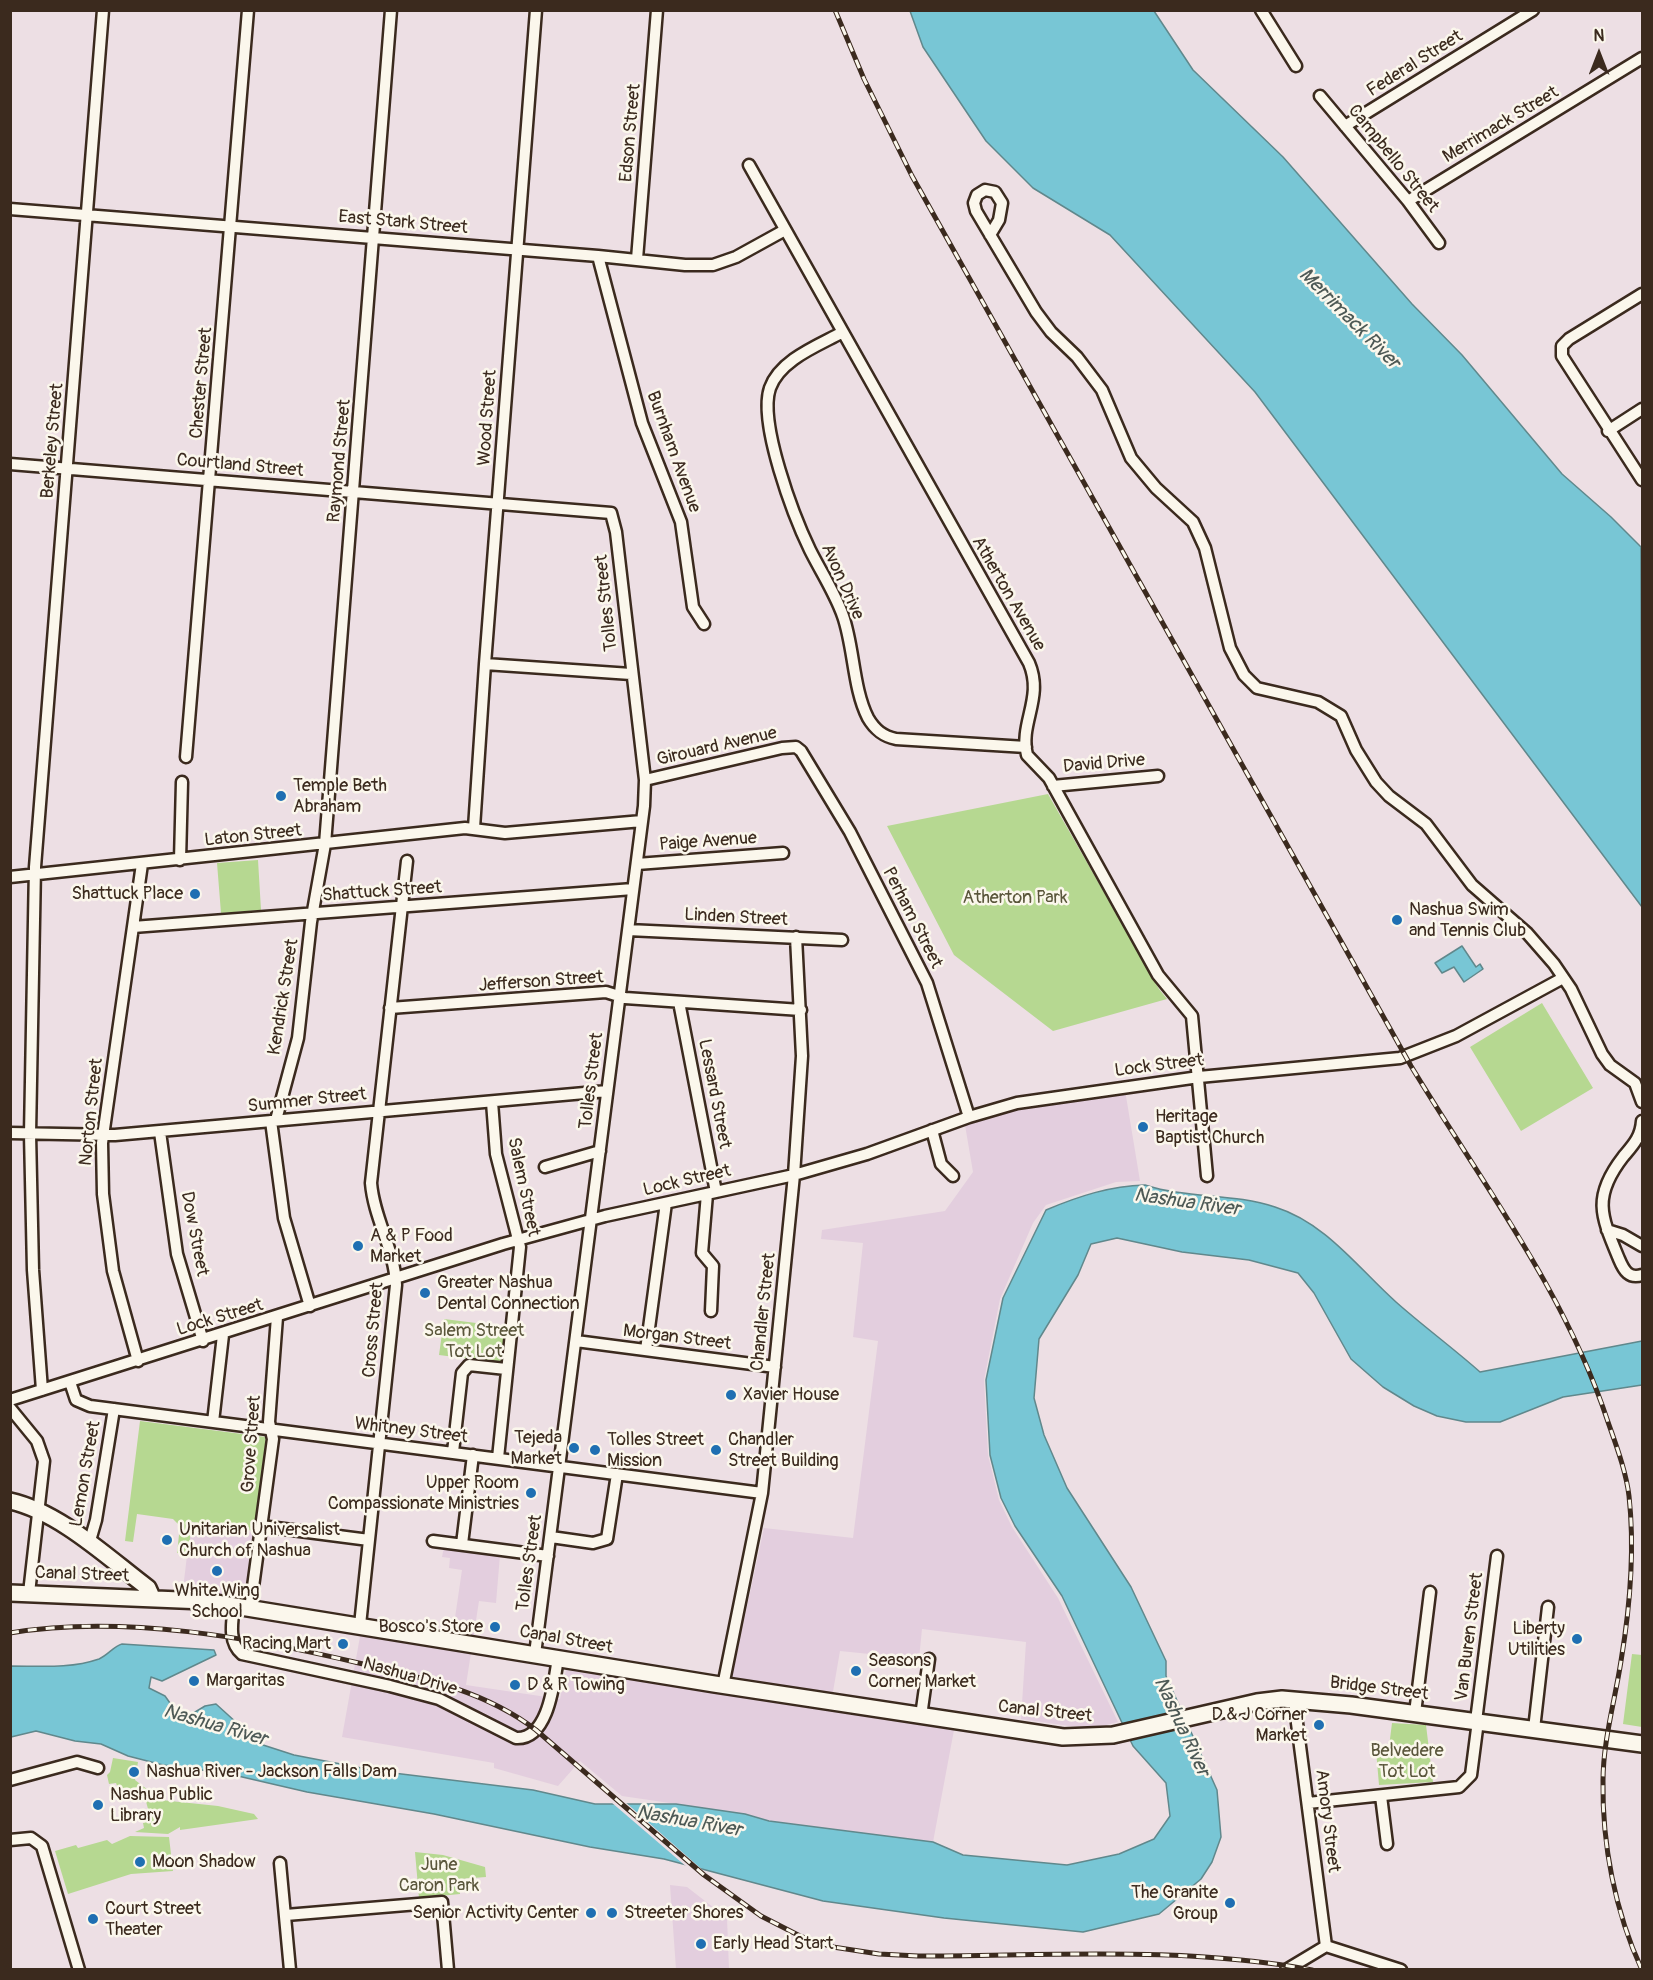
<!DOCTYPE html>
<html>
<head>
<meta charset="utf-8">
<style>
  body { margin:0 }
  #map { position:relative; width:1653px; height:1980px; overflow:hidden; background:#eddfe4; font-family:Pangolin,sans-serif }
  canvas { display:block }
  .frame { position:absolute; inset:0; border:12px solid #3b2a1e; pointer-events:none }
  .north { position:absolute; left:1569px; top:24px; width:60px; height:60px; -webkit-text-stroke:4px #fbf7ec; paint-order:stroke; rotate:0deg; font-size:16px; font-weight:700; line-height:24px; text-align:center; color:#3b2a1e }
  .north::after { content:''; display:block; margin:auto; width:21px; height:27px; background:#3b2a1e; clip-path:polygon(50% 0,100% 100%,50% 72%,0 100%) }
</style>
</head>
<body>
<div id="map">
<canvas width="1653" height="1980"></canvas>
<div class="frame"></div>
<div class="north">N</div>
</div>
<script>
const context = document.querySelector('canvas').getContext('2d');
context.lineJoin = 'round';
function paint(path, color) { context.fillStyle = color; context.fill(path, 'evenodd'); }
function trace(path, color, width, dash) { context.strokeStyle = color; context.lineWidth = width; context.lineCap = dash ? 'butt' : 'round'; context.setLineDash(dash || []); context.stroke(path); }
function label(font, color, halo, rows, align = 'center') {
  context.font = font + ' Pangolin,sans-serif'; context.lineWidth = 5; context.setLineDash([]); context.textBaseline = 'middle'; context.strokeStyle = halo; context.fillStyle = color; for (const [text, x, y, turn = 0] of rows) {
    context.save(); context.translate(x, y); context.rotate((+turn || 0) * Math.PI / 180); context.textAlign = isNaN(turn) ? turn : align; if (halo) context.strokeText(text, 0, 0); context.fillText(text, 0, 0); context.restore();
  }
}
paint(new Path2D(`
  M1125 1090 1140 1181 1116 1182 1046 1205 1033 1223 1000 1299 984 1380 988 1455 999 1500 1012 1527 1058 1598 1118 1722 1098 1727 1069 1726 1021 1719 1026 1642 922 1629 919 1659 840 1651 830 1709 954 1730 933 1842 769 1821 745 1814 622 1796 580 1761 558 1786 494 1768V1763L342 1737 361 1631 451 1645 462 1570 449 1568 450 1558 442 1557 444 1547 500 1555 496 1603 479 1601 466 1685 560 1699 566 1670 728 1695 764 1528 853 1538 878 1341 853 1337 863 1243 821 1239 822 1230 945 1211 973 1172 965 1125 1014 1110Z
  M191 1522 254 1531 246 1600 183 1589Z
  M670 1885 687 1887 727 1918 729 1969H676Z`), '#e3cede');
paint(new Path2D(`
  M1048 794 1159 989 1167 999 1053 1031 954 955 887 826Z
  M258 860 261 910 221 913 217 863Z
  M1542 1003 1593 1088 1521 1131 1470 1047Z
  M444 1319 508 1327 503 1363 439 1355Z
  M140 1421 266 1437 254 1531 192 1522 188 1554 177 1553 180 1526 173 1519 137 1514 133 1542 125 1541Z
  M1632 1654 1642 1655V1727L1623 1724Z
  M1392 1723 1426 1725 1433 1782 1379 1785 1376 1750 1389 1747Z
  M113 1758 138 1762 135 1780 161 1800 218 1806 254 1814 258 1819 180 1830V1827L168 1834 135 1832 144 1828 143 1823 151 1820 144 1794 133 1797 130 1788 119 1791 116 1783 109 1784 107 1775 110 1772Z
  M130 1836 169 1837 173 1871 131 1874 68 1894 55 1851 76 1845 78 1848 107 1840 112 1844Z
  M415 1852 443 1855 485 1867 486 1877 460 1879V1894L419 1898Z`), '#b6d891');
const water = new Path2D(`
  M910 11H1154L1193 70 1283 157 1412 304 1462 355 1562 474 1611 517 1641 547 1642 907 1255 392 1110 235 1033 188 986 141 923 47Z
  M1462 946 1476 967 1480 964 1483 969 1464 982 1454 967 1442 973 1435 963Z
  M1145 1185C1188 1199 1233 1193 1275 1207 1326 1223 1358 1268 1396 1302 1423 1326 1453 1348 1480 1372L1642 1341V1385L1563 1397 1500 1422H1466L1437 1416 1414 1406 1383 1387 1351 1359 1314 1293 1298 1273 1249 1260 1182 1252 1117 1238 1091 1244 1078 1275 1039 1339 1034 1398 1044 1435 1067 1488 1131 1587 1166 1661V1676L1217 1790 1221 1837 1212 1862 1201 1879 1159 1914 1083 1932 944 1918 823 1901 664 1859 590 1847 434 1814 307 1792 225 1773 163 1765 128 1756 101 1744 75 1741 36 1731 11 1737 10 1666C40 1666 70 1669 99 1659 108 1655 114 1646 122 1644L214 1650 216 1655 162 1681 151 1677 149 1688 165 1696 182 1720 205 1706 216 1704 260 1744 294 1755 377 1771 533 1790 595 1804H676L745 1814 769 1821 933 1842 963 1855 1067 1865 1119 1854 1154 1839 1170 1816 1166 1783 1133 1746 1062 1596 1015 1526 1001 1498 990 1455 986 1380 1003 1298 1046 1210C1079 1196 1110 1186 1145 1185Z`);
paint(water, '#78c6d5');
trace(water, '#60888c', 1.5);
paint(new Path2D(`
  M624 1801 706 1873 688 1868 611 1802Z`), '#eddfe4');
const street = new Path2D(`
  M1261 10 1296 66
  M1320 96 1408 201 1439 243
  M1345 126 1533 10
  M749 165 1029 663C1044 698 1019 723 1027 755L1049 778 1158 975 1192 1016 1207 1176
  M1408 201 1642 58
  M10 209 598 256 685 265H713L736 257 785 230
  M990 235 999 220 1002 203 995 192 985 190 977 195 974 203 976 211 1036 312 1051 332 1077 357 1102 390 1131 458 1156 488 1193 522 1205 548 1230 648 1244 675 1257 688 1318 702 1341 716 1356 750 1376 782 1389 796 1426 824 1472 885 1527 933 1554 964 1571 989 1602 1054 1610 1065 1635 1083 1642 1102
  M598 256 642 423 681 522 693 607 704 624
  M637 259 657 10
  M1642 294 1569 339 1562 346V356L1642 480
  M841 333C817 346 780 360 770 388 758 423 794 517 810 550 821 572 835 593 843 616 854 647 853 689 868 718 875 730 883 736 896 739L1026 747
  M1608 431 1642 409
  M10 464 611 513 616 532 645 780 644 806 535 1654
  M485 664 631 674
  M186 757 248 10
  M645 780 782 748 796 747 801 751 850 832 927 983 969 1117
  M1053 786 1158 776
  M474 828 485 664 536 10
  M180 860 182 782
  M637 864 783 853
  M10 877 465 828 505 833 642 821
  M133 927 633 889
  M628 930 842 940
  M679 1002 716 1192
  M390 1008 606 992 625 998 801 1010
  M492 1102 496 1154 520 1247 498 1458
  M276 1120 298 1038 311 922 325 844 391 10
  M271 1121 284 1218 310 1306
  M1642 1121C1641 1137 1633 1145 1623 1157 1592 1197 1601 1216 1619 1259 1624 1271 1629 1279 1642 1275
  M932 1130 941 1164 953 1176
  M160 1132 177 1254 203 1341
  M10 1133 115 1135 607 1091
  M545 1167 600 1151
  M707 1194 702 1253 713 1266 711 1311
  M1607 1230 1623 1235 1642 1246
  M576 1341 775 1367
  M646 1350 666 1203
  M138 1361 113 1271 103 1194 102 1143 142 864
  M70 1382 76 1400 90 1406 762 1493
  M42 1390 33 1270 30 1134 35 867 103 10
  M10 1400 503 1244 605 1216 794 1175 867 1154 969 1117 1017 1103 1199 1077 1400 1058 1456 1036 1563 978
  M10 1408 37 1441 44 1461 29 1593
  M213 1422 223 1335
  M453 1452 462 1373 469 1365 506 1369
  M261 1526 369 1540
  M551 1537 593 1543 607 1539 617 1474
  M433 1541 548 1556
  M89 1544 96 1520 114 1409
  M462 1544 473 1455
  M234 1606C232 1622 228 1643 242 1654L390 1686 439 1699 516 1738C549 1740 554 1681 558 1658
  M250 1609 273 1439 269 1422 277 1317
  M360 1625 396 1285C395 1250 374 1219 371 1183L407 861
  M723 1686 762 1493 794 1175 802 1056 796 937
  M1294 1700 1326 1946
  M1415 1713 1430 1592
  M921 1716 929 1659
  M1476 1721 1497 1556
  M1534 1729 1548 1607
  M10 1780 77 1762 98 1768
  M1381 1796 1387 1844
  M1308 1803 1459 1787 1471 1775 1478 1721
  M10 1840 31 1838 42 1846 79 1970
  M280 1863 290 1970
  M286 1915 442 1902 448 1970
  M1286 1970 1326 1946 1401 1970`);
const secondary = new Path2D(`
  M10 1501C60 1512 108 1558 148 1588L152 1597
  M10 1593 204 1601 714 1684 1063 1737 1113 1735 1257 1702 1282 1699 1351 1705 1642 1744`);
trace(street, '#3b2a1e', 15);
trace(secondary, '#3b2a1e', 20);
trace(street, '#fbf7ec', 10);
trace(secondary, '#fbf7ec', 15);
const rail = new Path2D(`
  M835 10 864 79 912 176 1411 1066C1481 1182 1565 1291 1608 1422 1616 1445 1626 1471 1629 1496 1635 1551 1630 1607 1621 1661 1615 1700 1603 1741 1603 1781 1602 1844 1615 1912 1642 1970
  M10 1633C122 1614 254 1638 363 1664 424 1678 485 1691 536 1730L704 1875 761 1916 802 1937 833 1947 879 1954 918 1956C1048 1956 1183 1946 1312 1970`);
trace(rail, '#3b2a1e', 5);
trace(rail, '#fbf7ec', 3, [9]);
for (const [x, y, r, color] of [
  [281,796,6,"#1f6fb2"],
  [195,894,6,"#1f6fb2"],
  [1397,920,6,"#1f6fb2"],
  [1143,1127,6,"#1f6fb2"],
  [358,1246,6,"#1f6fb2"],
  [425,1293,6,"#1f6fb2"],
  [731,1395,6,"#1f6fb2"],
  [574,1448,6,"#1f6fb2"],
  [595,1450,6,"#1f6fb2"],
  [716,1450,6,"#1f6fb2"],
  [531,1493,6,"#1f6fb2"],
  [167,1540,6,"#1f6fb2"],
  [217,1571,6,"#1f6fb2"],
  [495,1627,6,"#1f6fb2"],
  [1577,1639,6,"#1f6fb2"],
  [343,1644,6,"#1f6fb2"],
  [856,1671,6,"#1f6fb2"],
  [194,1681,6,"#1f6fb2"],
  [515,1685,6,"#1f6fb2"],
  [1319,1725,6,"#1f6fb2"],
  [134,1772,6,"#1f6fb2"],
  [98,1805,6,"#1f6fb2"],
  [140,1862,6,"#1f6fb2"],
  [1230,1903,6,"#1f6fb2"],
  [591,1913,6,"#1f6fb2"],
  [612,1913,6,"#1f6fb2"],
  [93,1919,6,"#1f6fb2"],
  [701,1944,6,"#1f6fb2"]
]) { const dot = new Path2D(); dot.arc(x, y, r, 0, 2 * Math.PI); context.fillStyle = color; context.fill(dot); trace(dot, '#fbf7ec', 2); }
label('18px', '#3b2a1e', '#fbf7ec', [
  ["Federal Street",1415,64,-32],
  ["Merrimack Street",1501,125,-31],
  ["Edson Street",631,133,-85],
  ["Campbello Street",1393,159,51],
  ["East Stark Street",403,223,5],
  ["Chester Street",202,383,-85],
  ["Wood Street",488,418,-86],
  ["Berkeley Street",53,441,-85],
  ["Burnham Avenue",673,452,70],
  ["Raymond Street",340,461,-85],
  ["Courtland Street",240,466,5],
  ["Avon Drive",842,582,66],
  ["Atherton Avenue",1008,594,60],
  ["Tolles Street",607,603,-96],
  ["Girouard Avenue",717,747,-13],
  ["David Drive",1104,764,-5],
  ["Laton Street",253,836,-6],
  ["Paige Avenue",708,842,-4],
  ["Shattuck Street",382,892,-4],
  ["Linden Street",736,918,3],
  ["Perham Street",912,918,63],
  ["Jefferson Street",541,982,-4],
  ["Kendrick Street",284,997,-81],
  ["Lock Street",1159,1066,-7],
  ["Tolles Street",592,1081,-83],
  ["Lessard Street",714,1094,79],
  ["Summer Street",307,1101,-6],
  ["Norton Street",92,1112,-84],
  ["Lock Street",687,1181,-13],
  ["Salem Street",523,1187,78],
  ["Dow Street",194,1234,79],
  ["Chandler Street",764,1312,-84],
  ["Lock Street",220,1318,-17],
  ["Cross Street",374,1330,-85],
  ["Morgan Street",677,1338,7],
  ["Whitney Street",411,1431,7],
  ["Grove Street",252,1444,-86],
  ["Lemon Street",86,1474,-80],
  ["Tolles Street",530,1563,-82],
  ["Canal Street",82,1575,2],
  ["Van Buren Street",1470,1637,-83],
  ["Canal Street",566,1640,10],
  ["Nashua Drive",410,1677,16],
  ["Bridge Street",1379,1689,7],
  ["Canal Street",1045,1712,6],
  ["Amory Street",1327,1821,83]
]);
label('18px', '#3b2a1e', '#fbf7ec', [
  ["Temple Beth",293,786],
  ["Abraham",293,807],
  ["Shattuck Place",183,894,"right"],
  ["Nashua Swim",1409,910],
  ["and Tennis Club",1409,931],
  ["Heritage",1155,1117],
  ["Baptist Church",1155,1138],
  ["A & P Food",370,1236],
  ["Market",370,1257],
  ["Greater Nashua",437,1283],
  ["Dental Connection",437,1304],
  ["Xavier House",743,1395],
  ["Tejeda",562,1438,"right"],
  ["Market",562,1459,"right"],
  ["Tolles Street",607,1440],
  ["Mission",607,1461],
  ["Chandler",728,1440],
  ["Street Building",728,1461],
  ["Upper Room",519,1483,"right"],
  ["Compassionate Ministries",519,1504,"right"],
  ["Unitarian Universalist",179,1530],
  ["Church of Nashua",179,1551],
  ["White Wing",217,1591,"center"],
  ["School",217,1612,"center"],
  ["Bosco's Store",483,1627,"right"],
  ["Liberty",1565,1629,"right"],
  ["Utilities",1565,1650,"right"],
  ["Racing Mart",331,1644,"right"],
  ["Seasons",868,1661],
  ["Corner Market",868,1682],
  ["Margaritas",206,1681],
  ["D & R Towing",527,1685],
  ["D & J Corner",1307,1715,"right"],
  ["Market",1307,1736,"right"],
  ["Nashua River - Jackson Falls Dam",146,1772],
  ["Nashua Public",110,1795],
  ["Library",110,1816],
  ["Moon Shadow",152,1862],
  ["The Granite",1218,1893,"right"],
  ["Group",1218,1914,"right"],
  ["Court Street",105,1909],
  ["Theater",105,1930],
  ["Senior Activity Center",579,1913,"right"],
  ["Streeter Shores",624,1913],
  ["Early Head Start",713,1944]
], 'left');
label('18px', '#5a563b', '#fbf7ec', [
  ["Atherton Park",1015,898],
  ["Salem Street",474,1331],
  ["Tot Lot",474,1352],
  ["Belvedere",1407,1751],
  ["Tot Lot",1407,1772],
  ["June",439,1865],
  ["Caron Park",439,1886]
]);
label('italic 20px', '#4d5955', '#fbf7ec', [
  ["Merrimack River",1349,319,45],
  ["Nashua River",1187,1203,8],
  ["Nashua River",215,1726,16],
  ["Nashua River",1181,1727,65],
  ["Nashua River",689,1822,10]
]);
</script>
</body>
</html>
